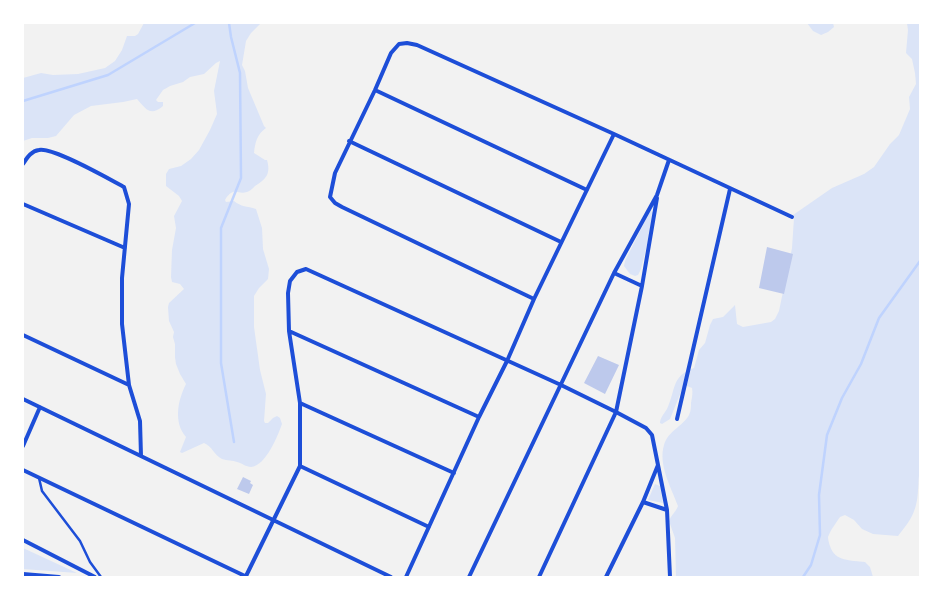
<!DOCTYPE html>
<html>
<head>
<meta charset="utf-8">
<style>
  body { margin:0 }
  #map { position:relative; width:943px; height:600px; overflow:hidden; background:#f2f2f2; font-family:"PT Serif",serif }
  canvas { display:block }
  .frame { position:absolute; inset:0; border:24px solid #fff; pointer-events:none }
</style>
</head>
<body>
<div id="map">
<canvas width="943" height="600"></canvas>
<div class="frame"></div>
</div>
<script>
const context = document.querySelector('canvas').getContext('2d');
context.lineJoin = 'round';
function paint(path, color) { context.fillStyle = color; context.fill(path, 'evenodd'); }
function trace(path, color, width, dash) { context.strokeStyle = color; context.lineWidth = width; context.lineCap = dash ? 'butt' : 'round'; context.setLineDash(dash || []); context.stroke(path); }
paint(new Path2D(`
  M144 23H261L251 33 246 41 242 65 245 71 248 88 264 126 266 128C257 134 255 143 254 153L265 160H267C271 174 266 179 255 186 253 188 250 191 247 192 237 195 234 186 225 200L226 202 234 201C241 207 247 206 256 209L262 228 263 249 269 269 268 279 259 288 254 296V327L260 370 266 394 264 421 265 423H268L273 418 277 416 280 418 282 424C278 435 266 466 251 467 246 467 242 463 237 462 233 460 227 461 222 459 214 455 212 446 204 443L182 453 180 452 186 437C173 422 178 400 186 384L180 374 176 364 175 357V344L173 337 174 332 169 321 168 307 169 303 184 289 180 284 172 282 171 277 172 250 176 228 174 216 182 201 179 196 166 186V174L169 169 181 166 191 159 199 150 210 130 217 114 214 91 220 61 216 63 204 74 190 77 183 82 170 86 163 90 156 100 158 102H163V106C150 117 146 109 137 99L123 102 91 106 74 115 56 136 48 138H32L23 141V78L41 73 53 75 78 74 105 68 115 61 122 50 127 36H135L138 34Z
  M807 23H833L834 27 828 32 821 35 813 31Z
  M907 23H920V471C918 478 919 483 918 490 917 511 911 520 898 536L873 534 862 529 854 520 845 515 840 517C836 523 830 531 828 537 828 539 829 544 830 546 835 562 851 560 865 562L870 567 873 577H676L675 538 669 521C671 515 676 512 678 506 671 487 658 465 664 445 668 431 682 427 689 415 691 411 691 407 691 403 692 397 693 393 692 388L687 386 683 387 670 419 662 424 660 423C660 418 664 414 667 409 676 390 671 376 694 368L699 350 705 343 710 325 713 319 723 317 735 305 737 324 743 327 771 322 775 319 779 311 792 248 794 218 793 215 832 188 864 174 874 167 890 144 899 135 910 109 909 97 916 84 915 73 912 59 906 53 908 30Z
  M650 211 653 212 654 217 641 269 638 275 635 276 630 274 624 266 625 261Z
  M655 484 660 486 663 503 648 500Z
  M23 548 77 573 23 569Z`), '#dbe4f7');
trace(new Path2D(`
  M229 23 231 37 240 73 241 178 221 228V363L234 442
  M23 101 108 75 195 23
  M803 577 811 565 820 535 819 495 827 435 842 398 861 364 879 318 920 261`), '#bfd3fe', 2.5);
paint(new Path2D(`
  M767 247 793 254 784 294 759 288Z
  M598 356 619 365 605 394 584 383Z
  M243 477 251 481 250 483 253 485 249 494 237 489Z`), '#bdc9ec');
trace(new Path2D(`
  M39 478 42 491 80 541 90 562 101 577`), '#1d4ed8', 2.5);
trace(new Path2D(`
  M375 90 587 190
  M349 141 561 242
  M23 164C27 158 31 151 39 150 53 147 109 179 124 187L129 204 122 278V324L129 385 140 421 141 456
  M23 204 125 248
  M614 273 642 286
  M534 299 342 207 335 203 330 197 335 173 375 90 391 53 399 44 407 43 417 45 614 134 792 217
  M289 331 479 417
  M23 335 129 385
  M23 399 391 577
  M300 403 454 473
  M677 419 730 189
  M23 446 40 407
  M300 466 429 527
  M23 470 247 577
  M643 502 667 510
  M23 540 95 577
  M23 574 59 577
  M246 576 300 466V403L289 331 288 293 290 281 297 272 306 269 561 385 616 412 646 428 652 435 667 510 670 577
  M406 577 479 417 507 361 534 299 614 134
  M469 577 614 273 657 195 669 160
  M539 577 616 412 642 286 657 198
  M606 577 643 502 658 465`), '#1d4ed8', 4);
</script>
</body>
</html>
